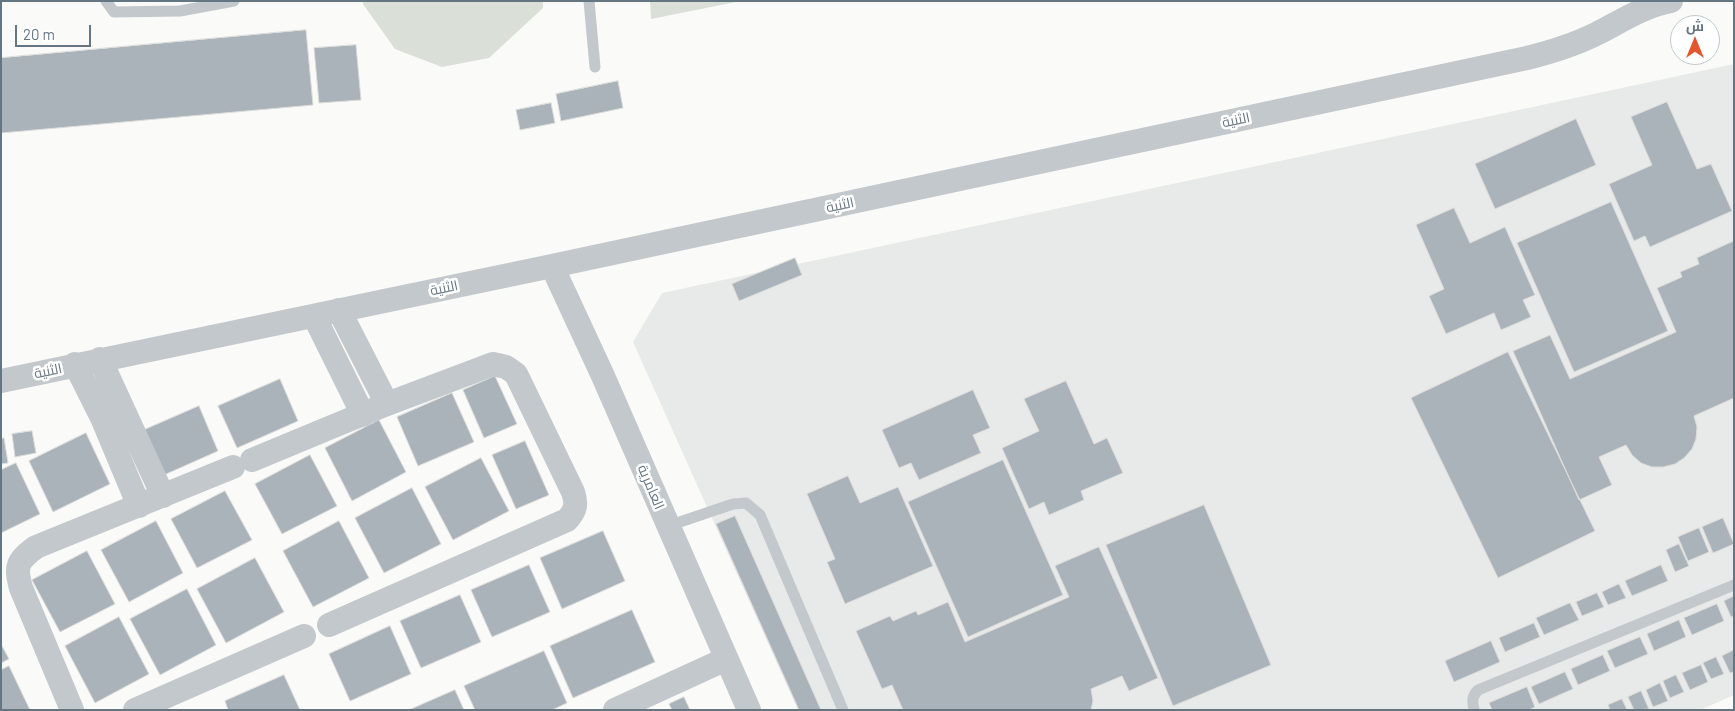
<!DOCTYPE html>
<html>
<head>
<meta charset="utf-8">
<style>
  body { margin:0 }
  #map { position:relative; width:1735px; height:711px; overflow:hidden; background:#fafaf8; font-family:Barlow,Cairo,sans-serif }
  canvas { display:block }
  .frame { position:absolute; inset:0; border:2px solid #657683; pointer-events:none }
  .north { position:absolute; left:1670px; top:15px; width:50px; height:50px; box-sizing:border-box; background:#fff; border:1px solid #c1c8cd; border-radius:50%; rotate:0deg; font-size:14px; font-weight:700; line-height:20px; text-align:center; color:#657683 }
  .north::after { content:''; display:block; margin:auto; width:18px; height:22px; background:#e4572e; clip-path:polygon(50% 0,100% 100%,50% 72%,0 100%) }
  .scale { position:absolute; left:15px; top:25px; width:76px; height:22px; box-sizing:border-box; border:2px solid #657683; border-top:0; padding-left:6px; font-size:15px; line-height:18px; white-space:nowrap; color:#657683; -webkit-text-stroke:4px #fff; paint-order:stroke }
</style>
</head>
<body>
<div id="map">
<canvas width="1735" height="711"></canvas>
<div class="frame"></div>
<div class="north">ش</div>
<div class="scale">20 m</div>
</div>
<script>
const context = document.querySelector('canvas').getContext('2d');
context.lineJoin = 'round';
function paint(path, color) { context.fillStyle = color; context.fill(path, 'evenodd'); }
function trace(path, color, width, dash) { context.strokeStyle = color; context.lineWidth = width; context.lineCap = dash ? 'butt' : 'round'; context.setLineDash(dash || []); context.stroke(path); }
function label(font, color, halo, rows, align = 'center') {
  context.font = font + ' Barlow,Cairo,sans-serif'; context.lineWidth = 5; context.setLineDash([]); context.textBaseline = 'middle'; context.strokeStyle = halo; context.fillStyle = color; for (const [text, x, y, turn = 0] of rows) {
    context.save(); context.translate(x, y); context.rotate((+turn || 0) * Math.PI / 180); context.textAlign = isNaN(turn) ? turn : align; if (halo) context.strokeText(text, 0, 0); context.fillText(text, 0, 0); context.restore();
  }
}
paint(new Path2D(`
  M1734 64V695L1700 710H798L633 342 662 293Z`), '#e8e9e9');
paint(new Path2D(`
  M363 1H543V8L489 58 442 67 395 49 363 4Z
  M650 1H741L651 19Z`), '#dadfd7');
const building = new Path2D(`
  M306 30 313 105 1 133V58Z
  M356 45 361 100 319 103 314 48Z
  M618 81 623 108 561 121 556 94Z
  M1667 102 1697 169 1711 164 1732 211 1650 247 1645 236 1634 241 1609 184 1652 165 1631 117Z
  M551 103 555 123 520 130 516 110Z
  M1576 119 1596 165 1495 209 1475 164Z
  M1611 202 1668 331 1574 372 1517 243Z
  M1454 208 1470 243 1505 227 1535 295 1523 300 1531 317 1501 330 1494 313 1446 334 1429 296 1444 289 1416 225Z
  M1734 241V398L1694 416 1697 427 1696 439 1692 449 1684 458 1675 464 1663 467H1652L1641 463 1632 455 1626 445 1599 457 1612 485 1579 500 1513 351 1550 335 1570 379 1676 332 1657 288 1682 277 1680 272 1699 264 1697 258Z
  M795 258 802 275 739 301 732 284Z
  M1508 352 1595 531 1498 578 1411 398Z
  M495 376 517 424 484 438 463 390Z
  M280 379 298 421 237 448 218 406Z
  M1066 381 1094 444 1107 438 1123 473 1081 491 1084 500 1049 515 1044 502 1029 509 1002 448 1039 431 1024 399Z
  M973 390 990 428 973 435 981 453 919 480 911 463 899 468 882 430Z
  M452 393 474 442 418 466 397 417Z
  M199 406 218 451 164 475 144 430Z
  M379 420 406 472 352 501 325 448Z
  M32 431 36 453 15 457 12 434Z
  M86 433 110 484 53 512 29 461Z
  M4 438 8 463 1 464V439Z
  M525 441 549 495 516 509 492 455Z
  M310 455 337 506 282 534 255 484Z
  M481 458 509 511 453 540 425 487Z
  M1003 460 1063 595 968 637 908 502Z
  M16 463 40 514 1 533V470Z
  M848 476 860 503 898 487 933 566 845 604 827 562 835 559 807 494Z
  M412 488 441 544 384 573 355 518Z
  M225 491 252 540 197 568 171 519Z
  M1204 505 1271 665 1173 706 1106 545Z
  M735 516 821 710H799L716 524Z
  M1723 518 1734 544 1713 553 1702 527Z
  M156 521 183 573 129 602 101 550Z
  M339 521 369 578 313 607 283 551Z
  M1699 528 1709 552 1688 561 1678 537Z
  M603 531 625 581 562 609 540 558Z
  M1679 544 1689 566 1675 572 1666 550Z
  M1099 547 1158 678 1129 691 1122 676 1091 689 1093 701 1091 710H903L892 685 882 689 856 631 890 616 893 621 916 611 918 615 948 602 965 642 1069 597 1055 566Z
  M87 551 115 604 60 632 32 580Z
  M255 558 284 612 226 643 197 589Z
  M529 565 550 612 492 637 471 590Z
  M1661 565 1668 581 1632 596 1625 581Z
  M1619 584 1626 598 1608 605 1602 592Z
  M187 589 216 645 160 675 130 619Z
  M1597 593 1604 607 1582 616 1576 602Z
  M460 595 481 642 421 668 400 621Z
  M1734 596V616L1731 617 1724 601Z
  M1570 603 1579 620 1544 635 1536 618Z
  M1717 604 1724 621 1692 635 1684 618Z
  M632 610 655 662 573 698 550 646Z
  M119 617 149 674 95 703 65 646Z
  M1679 620 1686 637 1654 651 1647 634Z
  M1534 623 1540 637 1505 652 1499 638Z
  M390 626 411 674 350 701 329 654Z
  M1640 637 1648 654 1615 668 1607 651Z
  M1491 641 1500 662 1454 682 1445 661Z
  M1 644 9 659 1 663Z
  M1734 650V672L1730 673 1722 656Z
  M544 651 567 703 552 710H475L464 686Z
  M1603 655 1610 671 1578 685 1571 669Z
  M1716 657 1724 674 1711 679 1703 663Z
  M1701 665 1708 682 1690 690 1682 673Z
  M9 666 30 710H1V670Z
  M1565 672 1573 689 1539 704 1531 687Z
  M284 675 300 710H228L225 701Z
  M1676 675 1684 692 1670 698 1663 681Z
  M1660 683 1668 701 1653 707 1646 690Z
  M1527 687 1535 707 1529 710H1492L1489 703Z
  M455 690 464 710H409Z
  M1641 691 1649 709 1634 710 1628 697Z
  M684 697 690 710H672L669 704Z
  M1622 699 1627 710H1610L1608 705Z`);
paint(building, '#aab3b9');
trace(building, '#dcdcda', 1);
trace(new Path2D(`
  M106 1 114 12 180 11 234 1
  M589 1 595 67
  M668 526 733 504 746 503 760 515 843 710
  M1474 710C1472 701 1472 696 1478 690L1734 585`), '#c3c8cc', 11);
trace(new Path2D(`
  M552 266 603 376 749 710
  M339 310 387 404
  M314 316 363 415
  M100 359 163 496
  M75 364 103 420 139 506
  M1 381 552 266 1527 58C1551 52 1574 45 1596 34 1620 22 1644 6 1671 1
  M252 460 387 404 493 364 506 367 516 374 573 492C577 504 576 510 567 520L329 625
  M72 710 21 588C15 566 17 561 36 547L233 467
  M135 710 304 636
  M615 710 726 659`), '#c3c8cc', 24);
label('14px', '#657683', '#fff', [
  ["الثنية",1236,120,-12],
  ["الثنية",840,205,-12],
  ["الثنية",444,288,-12],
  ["الثنية",48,371,-12],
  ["العامرية",651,487,67]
]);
</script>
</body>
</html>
